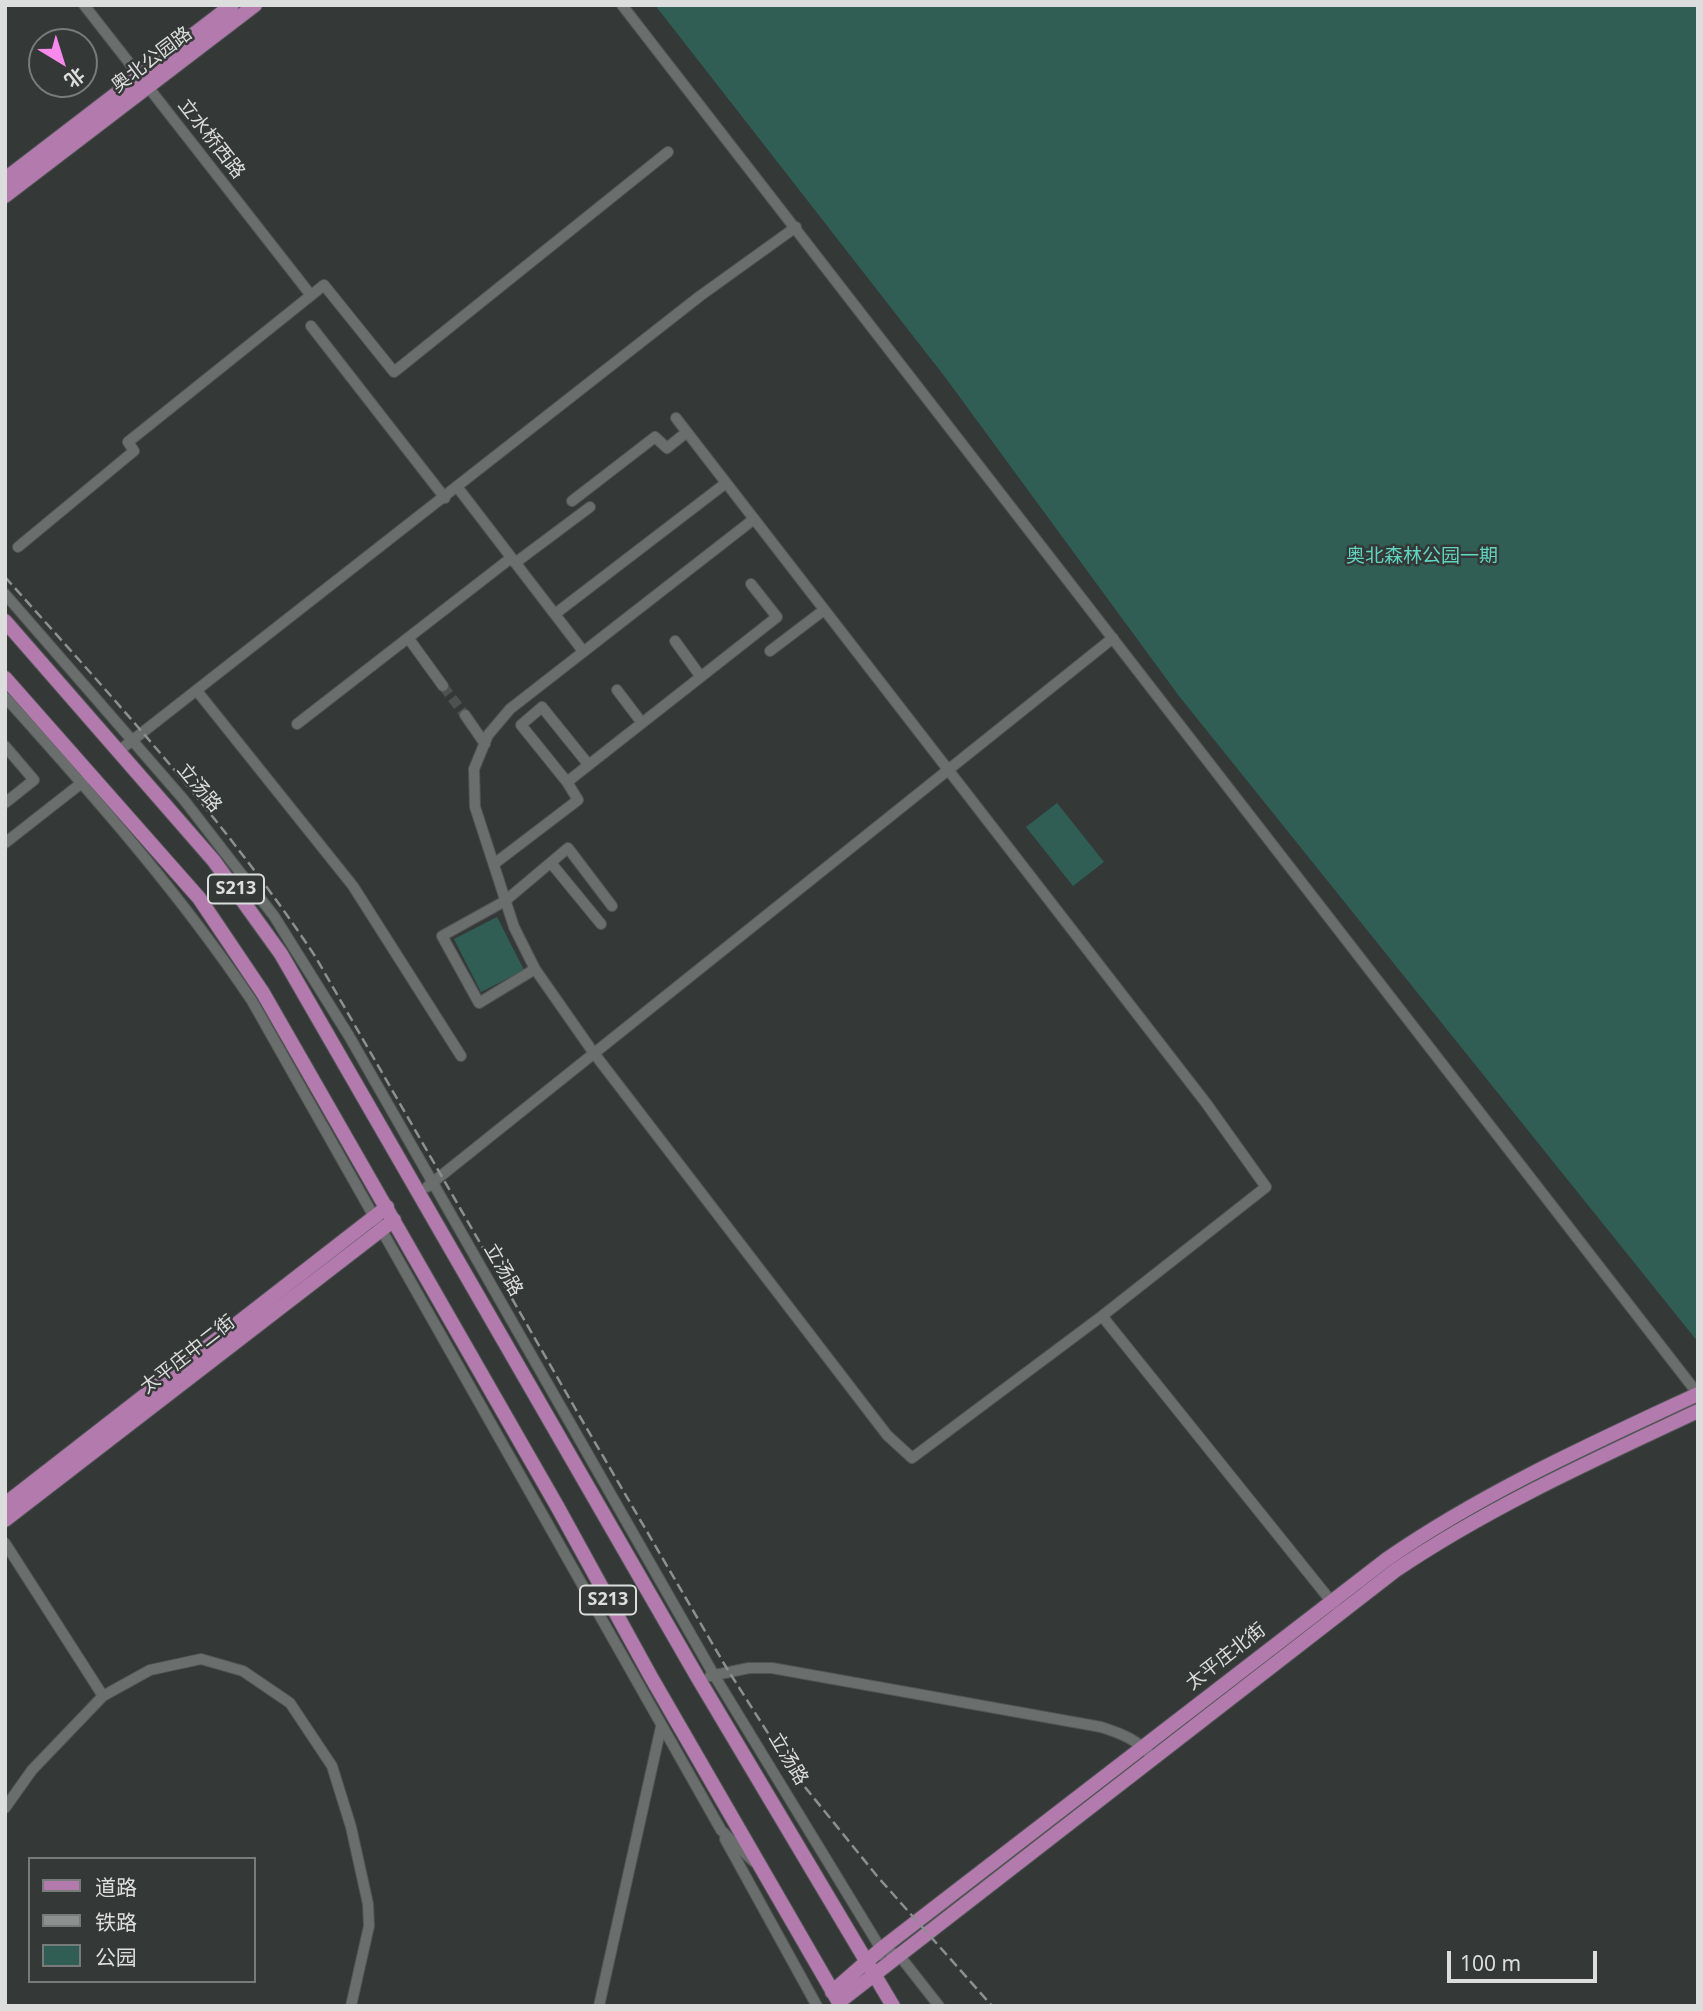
<!DOCTYPE html>
<html>
<head>
<meta charset="utf-8">
<style>
  body { margin:0 }
  #map { position:relative; width:1703px; height:2011px; overflow:hidden; background:#343938; font-family:"Noto Sans","Noto Sans SC",sans-serif }
  canvas { display:block }
  .frame { position:absolute; inset:0; border:7px solid #dbdedd; pointer-events:none }
  .legend { position:absolute; left:28px; top:1857px; width:228px; height:126px; box-sizing:border-box; background:#343938; border:2px solid #777b7a; margin:0; padding:9px 12px; list-style:none; font-size:21px; color:#dbdedd }
  .legend li { display:flex; align-items:center; gap:14px; height:35px }
  .legend b { width:35px; border:2px solid #777b7a }
  .north { position:absolute; left:28px; top:28px; width:70px; height:70px; box-sizing:border-box; background:#343938; border:2px solid #777b7a; border-radius:50%; rotate:142deg; font-size:19px; font-weight:700; line-height:28px; text-align:center; color:#dbdedd }
  .north::after { content:''; display:block; margin:auto; width:24px; height:32px; background:#f788ec; clip-path:polygon(50% 0,100% 100%,50% 72%,0 100%) }
  .scale { position:absolute; left:1447px; top:1951px; width:150px; height:32px; box-sizing:border-box; border:4px solid #dbdedd; border-top:0; padding-left:9px; font-size:21px; line-height:24px; white-space:nowrap; color:#dbdedd; -webkit-text-stroke:5px #343938; paint-order:stroke }
</style>
</head>
<body>
<div id="map">
<canvas width="1703" height="2011"></canvas>
<div class="frame"></div>
<ul class="legend">
<li><b style="height:9px;background:#b37aae"></b>道路</li>
<li><b style="height:9px;background:#8c908f"></b>铁路</li>
<li><b style="height:19px;background:#305e55"></b>公园</li>
</ul>
<div class="north">北</div>
<div class="scale">100 m</div>
</div>
<script>
const context = document.querySelector('canvas').getContext('2d');
context.lineJoin = 'round';
function paint(path, color) { context.fillStyle = color; context.fill(path, 'evenodd'); }
function trace(path, color, width, dash) { context.strokeStyle = color; context.lineWidth = width; context.lineCap = dash ? 'butt' : 'round'; context.setLineDash(dash || []); context.stroke(path); }
function label(font, color, halo, rows, align = 'center') {
  context.font = font + ' "Noto Sans","Noto Sans SC",sans-serif'; context.lineWidth = 5; context.setLineDash([]); context.textBaseline = 'middle'; context.strokeStyle = halo; context.fillStyle = color; for (const [text, x, y, turn = 0] of rows) {
    context.save(); context.translate(x, y); context.rotate((+turn || 0) * Math.PI / 180); context.textAlign = isNaN(turn) ? turn : align; if (halo) context.strokeText(text, 0, 0); context.fillText(text, 0, 0); context.restore();
  }
}
paint(new Path2D(`
  M655 5H1698V1342L1179 696 945 377Z
  M1057 803 1104 862 1073 886 1026 827Z
  M497 917 524 970 481 992 454 939Z`), '#305e55');
trace(new Path2D(`
  M443 686 465 715`), '#4d5251', 10, [10, 5]);
const minor = new Path2D(`
  M84 5 310 294
  M622 5 1698 1394
  M311 326 445 498
  M676 418 1206 1103 1266 1187 1102 1316 912 1458 887 1435 593 1052 535 969 514 927 475 807 474 769 488 735 510 709 754 519
  M458 488 583 651
  M572 501 655 437 667 448 687 432
  M18 547 134 451 128 442 324 285 394 372 668 152
  M515 563 590 507
  M5 594 184 800 274 916 349 1036 714 1675 881 1949 880 1955
  M555 614 726 483
  M409 639 443 686
  M675 641 701 677
  M770 651 824 610
  M617 690 642 723
  M197 691 353 886 461 1056
  M5 697C93 795 179 892 252 1001L721 1830 754 1862
  M465 715 485 744
  M297 724 511 558
  M5 746 34 780 5 803
  M120 750 700 296 796 227
  M567 782 521 725 542 707 588 764
  M5 843 88 778
  M551 863 601 924
  M494 864 578 800 567 782 777 617 751 584
  M535 969 479 1003 442 936 505 901 568 848 612 906
  M427 1187 1113 638
  M1102 1316 1335 1606
  M5 1543 103 1696
  M710 1676 749 1668H772L1101 1727C1123 1734 1138 1740 1153 1758
  M5 1808 32 1770 103 1696 150 1670 201 1659 243 1671 290 1703 332 1766 351 1827 368 1904 369 1926 351 2006
  M725 1839 817 2006
  M881 1949 899 1955 939 2006
  M599 2006 661 1727`);
const major = new Path2D(`
  M5 179 232 5
  M5 196 255 5
  M5 621 214 861 281 954 698 1678 893 2006
  M5 678 199 898 263 993 557 1506 651 1677 841 2006
  M5 1504 387 1207
  M5 1520 394 1220
  M832 1992 881 1949 1387 1559C1484 1492 1591 1444 1698 1394
  M839 2002 1396 1570C1491 1506 1594 1460 1698 1411`);
trace(minor, '#515554', 12);
trace(major, '#515554', 16);
trace(minor, '#6a6f6e', 10);
trace(major, '#b37aae', 14);
trace(new Path2D(`
  M5 577C114 699 224 819 315 956L579 1415 726 1667 792 1771 877 1876 992 2006`), '#8c908f', 2.5, [10, 5]);
for (const [x, y, w] of [
  [236,889,56],
  [608,1600,56]
]) { const box = new Path2D(); box.roundRect(x - w / 2, y - 14.5, w, 29, 5); context.fillStyle = '#343938'; context.fill(box); trace(box, '#dbdedd', 2); }
label('bold 18px', '#dbdedd', null, [
  ["S213",236,889],
  ["S213",608,1600]
]);
label('19px', '#dbdedd', '#343938', [
  ["奥北公园路",152,60,-37],
  ["立水桥西路",211,139,52],
  ["立汤路",199,788,50],
  ["立汤路",503,1270,60],
  ["太平庄中二街",188,1355,-38],
  ["太平庄北街",1226,1657,-38],
  ["立汤路",788,1759,59]
]);
label('19px', '#5fd6c1', '#343938', [
  ["奥北森林公园一期",1422,557]
]);
</script>
</body>
</html>
